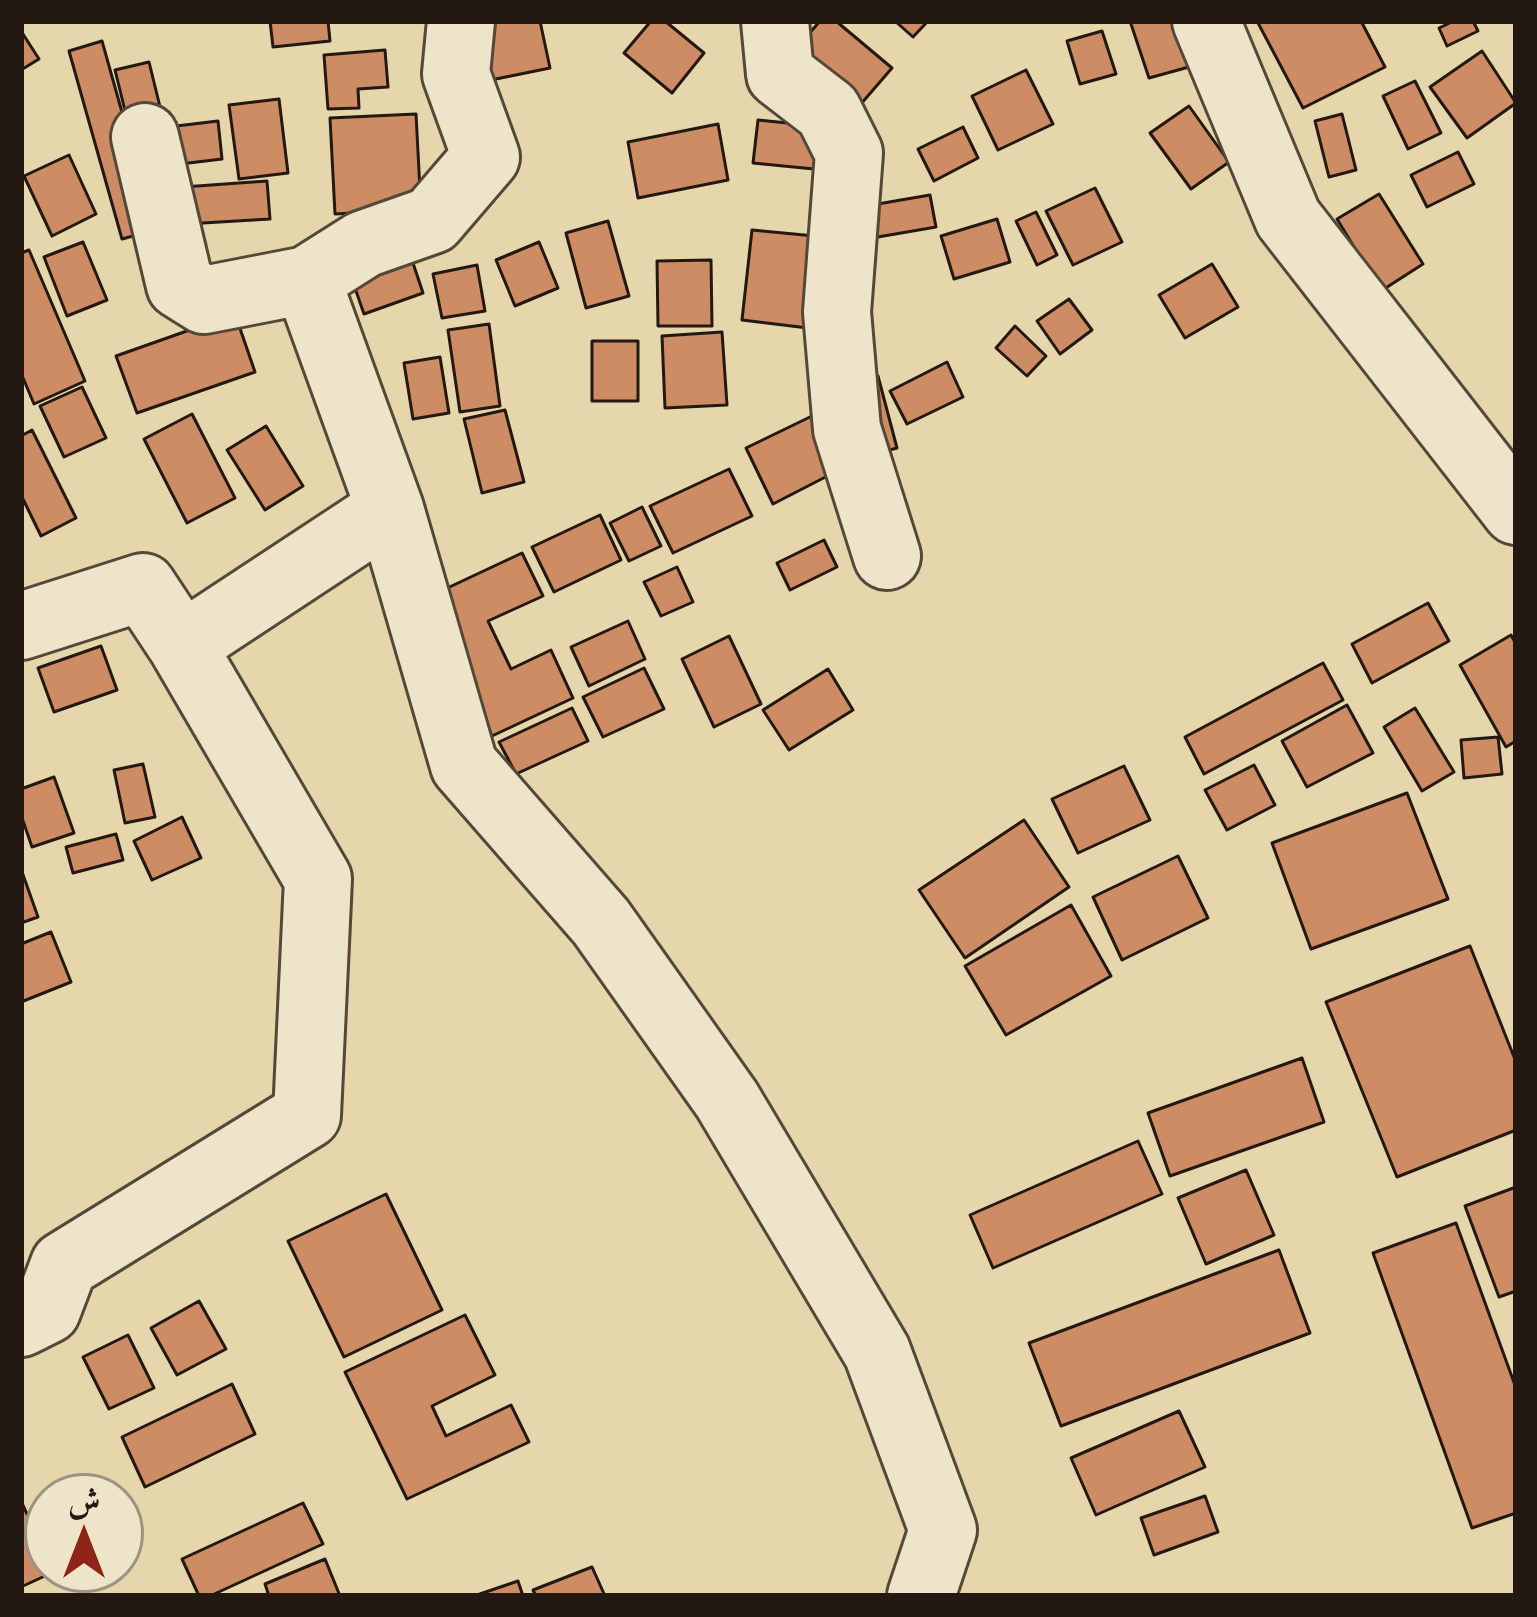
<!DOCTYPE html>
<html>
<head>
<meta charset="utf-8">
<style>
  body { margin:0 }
  #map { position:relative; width:1537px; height:1617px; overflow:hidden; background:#e5d6ac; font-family:"Gentium Book Plus",Amiri,serif }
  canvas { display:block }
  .frame { position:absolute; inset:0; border:24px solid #231912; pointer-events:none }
  .north { position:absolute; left:24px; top:1473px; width:120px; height:120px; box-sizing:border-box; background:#eee4c9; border:3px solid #9d9380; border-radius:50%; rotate:0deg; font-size:33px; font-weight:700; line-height:48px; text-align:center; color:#231912 }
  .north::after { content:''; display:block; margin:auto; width:42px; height:54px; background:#8f2418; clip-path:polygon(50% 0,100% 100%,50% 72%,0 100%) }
</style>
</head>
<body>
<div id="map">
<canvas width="1537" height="1617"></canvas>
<div class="frame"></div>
<div class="north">ش</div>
</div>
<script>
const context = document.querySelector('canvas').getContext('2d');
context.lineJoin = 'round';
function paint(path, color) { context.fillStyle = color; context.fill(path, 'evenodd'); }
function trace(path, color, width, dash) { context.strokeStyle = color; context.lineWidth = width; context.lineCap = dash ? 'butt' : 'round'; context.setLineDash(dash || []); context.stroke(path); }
const building = new Path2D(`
  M270 21H328L330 41 273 47Z
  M505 21H540L550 68 491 80 481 26Z
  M651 21H665L704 53 672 93 624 53Z
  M820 21H836L892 68 854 112 789 57Z
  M895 21H928L913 37Z
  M1130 21H1174L1189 67 1149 78Z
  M1257 21H1361L1385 67 1303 108Z
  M1454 21H1473L1478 31 1447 46 1439 28Z
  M21 31 39 59 21 70Z
  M1102 31 1116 74 1080 84 1067 41Z
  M102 41 155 230 122 239 69 51Z
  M385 50 388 87 358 89 359 108 328 109 324 55Z
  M1482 51 1516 103 1467 138 1430 87Z
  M149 62 164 123 130 131 115 70Z
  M1026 70 1053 124 998 150 972 96Z
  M1415 81 1441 133 1408 149 1383 96Z
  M279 99 288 173 239 179 229 105Z
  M1189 106 1229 162 1191 189 1150 133Z
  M416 114 421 209 335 214 330 118Z
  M1342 114 1356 170 1329 177 1315 121Z
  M758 120 817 126 814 169 753 163Z
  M218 121 222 159 172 165 168 127Z
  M718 124 728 180 638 198 628 142Z
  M963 127 978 158 934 181 918 149Z
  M1458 152 1474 184 1427 207 1411 175Z
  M69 155 96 214 52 236 24 176Z
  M267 181 270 219 186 224 183 187Z
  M1095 188 1122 242 1073 265 1046 211Z
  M1379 194 1423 264 1381 291 1337 219Z
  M930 195 936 227 872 238 866 206Z
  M1036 212 1057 255 1037 265 1016 221Z
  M997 219 1010 262 954 279 941 236Z
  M608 221 629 296 586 308 566 233Z
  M752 230 825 237 816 329 742 320Z
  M83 242 107 300 67 316 44 257Z
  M539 242 558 288 515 306 496 260Z
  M407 245 423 293 364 314 347 265Z
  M29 250 85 381 34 404 21 373V253Z
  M711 260 712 326H658L657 261Z
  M1212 264 1238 307 1185 338 1159 295Z
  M477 265 485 311 442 318 433 274Z
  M1069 299 1092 330 1060 354 1037 321Z
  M235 314 255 372 137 413 116 356Z
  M489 324 500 406 460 412 448 330Z
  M1015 326 1046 356 1027 376 996 348Z
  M722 332 727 405 665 408 662 336Z
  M592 341H638V401H592Z
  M440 357 449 413 413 419 404 363Z
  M947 362 963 397 907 424 890 391Z
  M878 376 897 448 874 454 857 381Z
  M82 387 106 438 64 457 40 406Z
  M505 410 524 482 482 493 464 419Z
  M192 414 235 498 187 523 144 439Z
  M812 416 839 470 773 504 746 448Z
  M266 426 303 486 265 510 227 450Z
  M32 430 76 518 41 536 21 495V436Z
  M729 469 752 516 673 553 650 506Z
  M642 507 661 546 629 561 610 523Z
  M600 515 621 560 554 592 532 547Z
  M824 540 837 567 790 590 777 563Z
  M522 553 543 596 488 621 511 669 551 650 573 698 492 736 426 598Z
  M677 567 693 602 661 616 644 582Z
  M1428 603 1449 641 1372 683 1352 644Z
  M628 621 645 659 589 686 571 647Z
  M1511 635 1516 644V741L1506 747 1460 665Z
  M729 636 761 704 714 727 682 659Z
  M101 646 117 690 54 712 38 668Z
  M1323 663 1343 700 1204 774 1185 737Z
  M644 668 664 709 603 737 583 697Z
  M828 669 853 710 789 750 763 710Z
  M1347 705 1373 753 1307 787 1282 741Z
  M572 708 588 741 516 774 499 742Z
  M1415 708 1454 772 1422 791 1384 727Z
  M1498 737 1502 774 1464 778 1461 740Z
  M143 764 155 817 125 823 114 770Z
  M1254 765 1275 805 1227 830 1205 790Z
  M1124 766 1150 820 1078 853 1052 799Z
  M54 777 74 833 32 847 21 815V789Z
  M1407 793 1448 899 1311 949 1272 843Z
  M182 817 201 858 152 880 134 841Z
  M1024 820 1069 887 965 958 919 890Z
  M116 834 123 860 73 873 66 847Z
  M1178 856 1208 918 1122 960 1093 897Z
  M21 869 38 917 21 923Z
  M1071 905 1111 976 1006 1035 965 966Z
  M51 932 71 982 21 1002V944Z
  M1470 946 1516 1062V1130L1397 1177 1326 1002Z
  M1302 1058 1324 1122 1170 1176 1148 1113Z
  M1138 1141 1162 1194 993 1268 970 1215Z
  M1246 1170 1274 1235 1206 1264 1178 1198Z
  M1516 1187V1291L1499 1297 1465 1206Z
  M386 1194 442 1310 344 1357 288 1241Z
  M1456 1223 1516 1388V1513L1472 1528 1373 1253Z
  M1279 1250 1310 1333 1061 1426 1029 1343Z
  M199 1301 226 1349 177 1375 151 1328Z
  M465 1315 495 1375 432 1406 446 1436 511 1405 529 1442 407 1499 345 1372Z
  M128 1335 154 1388 109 1409 83 1357Z
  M232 1384 255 1434 145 1487 122 1437Z
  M1179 1411 1205 1467 1096 1515 1071 1458Z
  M1205 1496 1218 1532 1154 1555 1141 1518Z
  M21 1501 27 1514 48 1505V1569H60L21 1587Z
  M303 1503 323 1544 210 1596H199L182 1559Z
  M325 1559 340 1596H269L265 1584Z
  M592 1567 605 1596H536L533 1590Z
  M518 1581 523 1596H474Z`);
paint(building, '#ce8c65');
trace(building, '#231912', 3);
const minor = new Path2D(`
  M775 21 780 74 828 111 849 153 837 312 847 429 887 556
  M1206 21 1288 218 1516 511
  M145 137 180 285 204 300 307 280
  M390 509 464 765 601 922 727 1100 877 1352 943 1530 921 1596
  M21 626 143 587 182 646
  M21 1323 47 1310 64 1265 307 1115 318 879 182 646 390 509 307 280 364 244 432 220 486 157 456 74 461 21`);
trace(minor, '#544838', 72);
trace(minor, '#eee4c9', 66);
</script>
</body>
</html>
